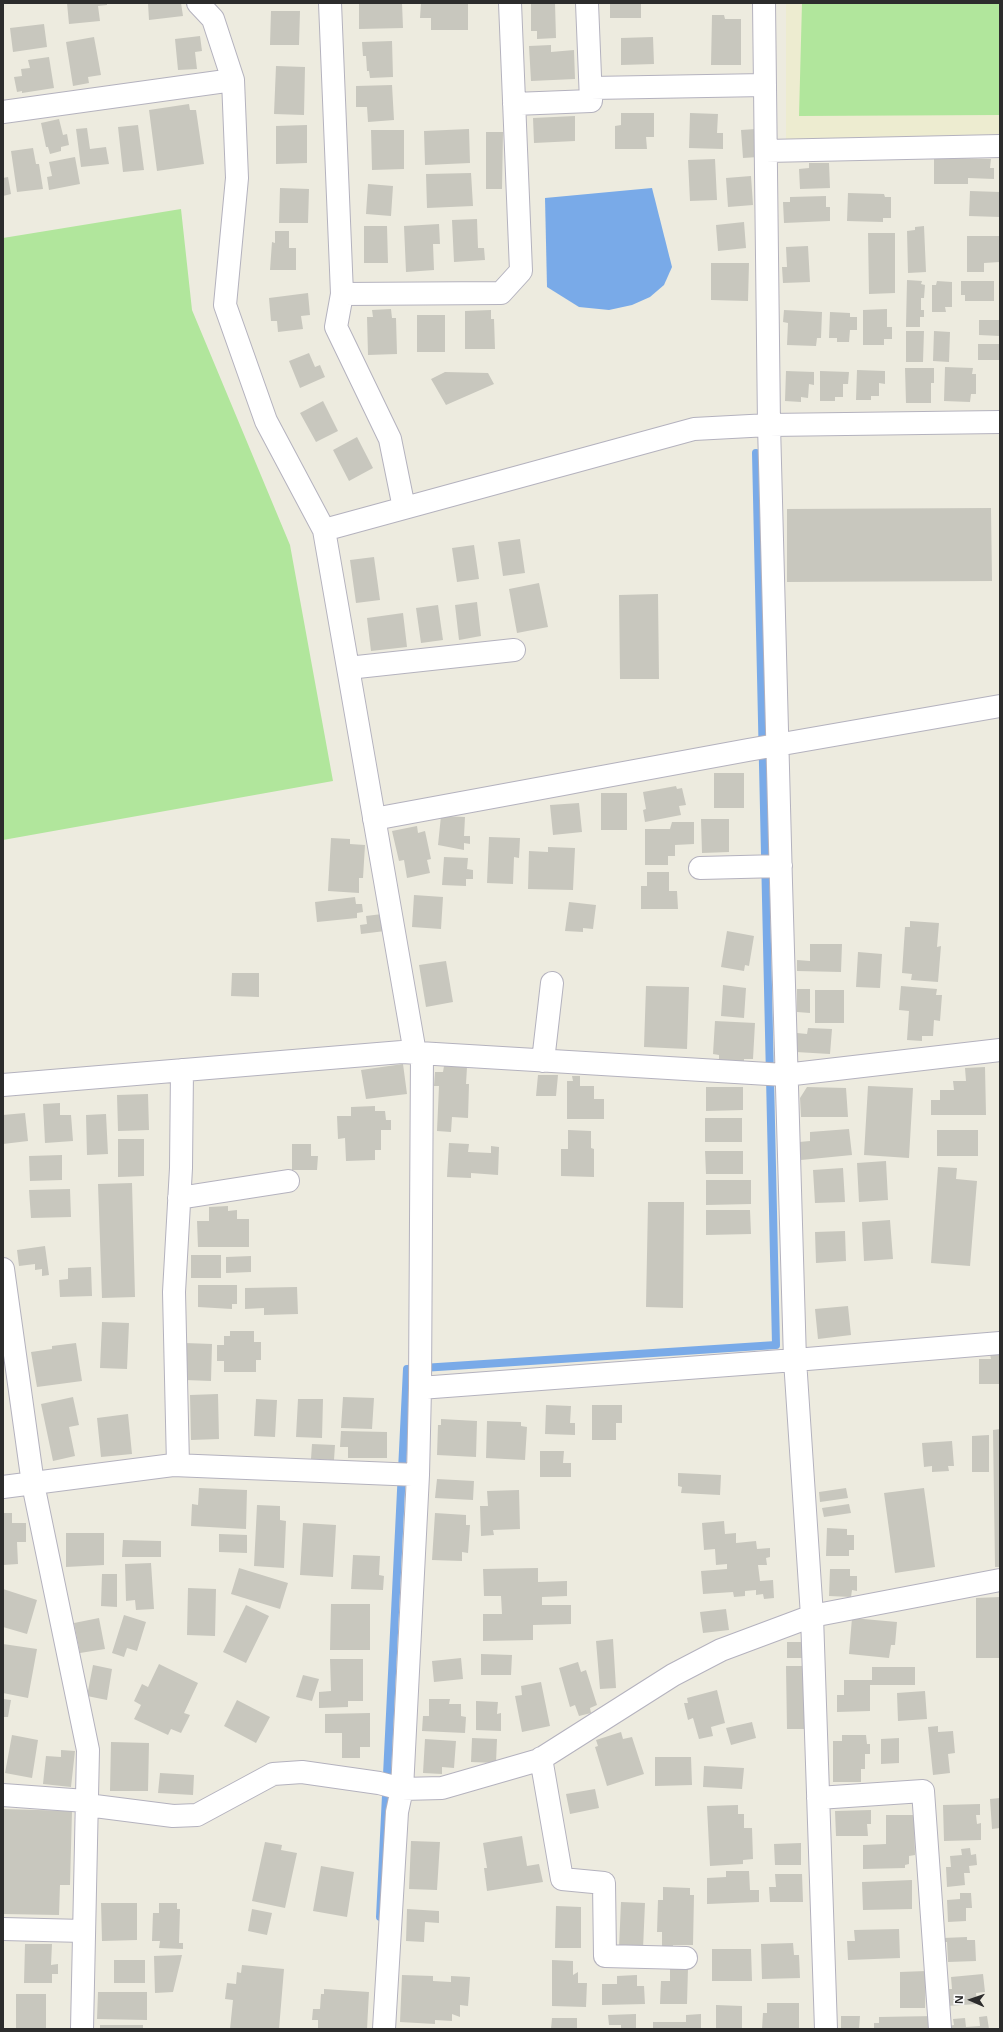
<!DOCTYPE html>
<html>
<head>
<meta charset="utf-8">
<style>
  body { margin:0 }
  #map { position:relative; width:1003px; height:2032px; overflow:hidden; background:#edebdf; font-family:"Open Sans",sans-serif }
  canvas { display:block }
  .frame { position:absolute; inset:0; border:4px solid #2c2c2c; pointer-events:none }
  .north { position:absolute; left:951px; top:1980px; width:40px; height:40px; -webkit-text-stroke:3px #fff; paint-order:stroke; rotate:272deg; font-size:11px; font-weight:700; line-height:16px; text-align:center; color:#2c2c2c }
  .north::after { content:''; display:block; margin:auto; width:14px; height:18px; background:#2c2c2c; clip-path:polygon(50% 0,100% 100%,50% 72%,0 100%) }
</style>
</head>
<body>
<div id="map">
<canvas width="1003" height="2032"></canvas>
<div class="frame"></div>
<div class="north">N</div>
</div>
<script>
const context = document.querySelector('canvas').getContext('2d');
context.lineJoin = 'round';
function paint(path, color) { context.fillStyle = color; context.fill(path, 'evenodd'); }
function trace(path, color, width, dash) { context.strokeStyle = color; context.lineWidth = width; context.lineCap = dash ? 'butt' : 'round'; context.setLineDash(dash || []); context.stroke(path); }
paint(new Path2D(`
  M786 3H1000V138L786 141Z`), '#edecd0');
paint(new Path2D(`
  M802 3H1000V115L799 116Z
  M181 209 192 310 290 545 333 781 3 840V238Z`), '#b1e69c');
paint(new Path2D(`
  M652 188 672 267 664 285 650 297 632 305 609 310 579 307 547 287 545 198Z`), '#79aae8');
trace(new Path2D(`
  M380 1917 407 1369 776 1345 756 453`), '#79aae8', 8);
paint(new Path2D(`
  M67 3H107V5L98 6 100 21 69 24Z
  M148 3H181L183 16 149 20Z
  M395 3H402L403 28 359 29V4Z
  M421 3H468V30H431V18H420Z
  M531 3H555L556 38 537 39V31H531Z
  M610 3H641V18H610Z
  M271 11H300L299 45H270Z
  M712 15H724L725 19H741V65H711Z
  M44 24 47 47 13 52 10 28Z
  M200 36 202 51 195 52 197 69 178 70 175 39Z
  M94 37 101 75 88 77 89 83 73 86 66 42Z
  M653 37 654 64 621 65V38Z
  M392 41 393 77 370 78 369 71H367L366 56H363L362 42Z
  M551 45V52L574 50 575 79 531 81 529 46Z
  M49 57 54 88 22 93V91L17 92 14 77 22 76 21 69 30 68 28 60Z
  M276 66 305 67 304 115 274 114Z
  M392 85 394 120 368 122 367 107H356V86Z
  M189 104 190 110H196L204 164 157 171 149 110Z
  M621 113H654V137H646L647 149H615V126L621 125Z
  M690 113 718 114 717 133H723V149L689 148Z
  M575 116V141L534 143 533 118Z
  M59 119 63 135 67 134 69 145 61 147V151L50 154 48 147H46L41 123Z
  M138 125 144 170 123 172 118 127Z
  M307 125V163L276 164V126Z
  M87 128 90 149 106 147 109 164 81 167 76 129Z
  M469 129 470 163 425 165 424 131Z
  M756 129 758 157 743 158 741 130Z
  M371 130H404V169L372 170Z
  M486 132H503L502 189H486Z
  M33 148 36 164H39L43 189 17 192 11 151Z
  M75 157 80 184 49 190 47 177 52 176 49 162Z
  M934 158 991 159 990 168H994V179L968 178V184H934Z
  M715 159 717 200 690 201 688 160Z
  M809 163H829L830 188 800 189 799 169 809 168Z
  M471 173 473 206 427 208 426 174Z
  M751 176 753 205 728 207 726 178Z
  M8 177 11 194 3 196V178Z
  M368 184 393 186 391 216 366 214Z
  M280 188 309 189 308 223H279Z
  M970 191 1000 192V217L969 216Z
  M848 193 884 194 885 197H891V218H883V222L847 221Z
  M826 196V207H830V221L784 223 783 202H790V197Z
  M477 219 478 248H484L485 260 454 262 452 220Z
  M744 222 746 248 718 251 716 225Z
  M439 224 440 244H433L434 270 406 272 404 226Z
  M364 226H387L388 263H364Z
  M924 226 926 272 908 273 907 231 915 230V227Z
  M275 231H289V248H296V270H270L272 242 275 243Z
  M868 233H895V293L869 294Z
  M967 236H1000V262L984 263V272H967Z
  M808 246 810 282 783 283 782 267H787L786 247Z
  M711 263H749L748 301 711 300Z
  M907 280 922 281 921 284 925 285 924 298H921V310H924V317H920V327H906Z
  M937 281 952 282V307H945L946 312H932V285H936Z
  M961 281H994V301H965V295H961Z
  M308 293 310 315 301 316 303 329 278 332 277 321H271L269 298Z
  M391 309 392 318H396L397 354 368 355 367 317H373L372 310Z
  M887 309V327H892V339H884V345H863V310Z
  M491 310V319H494L495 349H465V311Z
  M784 310 822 312 821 338H817L816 346 787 345 788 323 783 322Z
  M830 312 850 313V317H857V330H850L849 342H837V338H829Z
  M417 315H445V352H417Z
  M979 320H1000V336L979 335Z
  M906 331H924L923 362H906Z
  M934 331 950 332 949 362 933 361Z
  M978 344H1000V360H978Z
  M309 353 315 367 320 365 325 377 300 388 289 361Z
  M945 367 973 368 972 374H976V394H971L970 402 944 401Z
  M905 368H934V383H931V403H906Z
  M857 370 885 371V384L879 383V396H871V400H856Z
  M786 371 814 372V385L809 384 808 398 801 397V402L785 401Z
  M820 371 849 372 848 384H843V397H835V401H820Z
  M445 372 488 373 494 384 446 405 431 379Z
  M323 401 338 431 316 442 300 413Z
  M357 437 373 468 349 481 333 450Z
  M991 508 992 581 787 582V509Z
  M520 539 525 573 503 576 498 542Z
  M474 545 479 579 457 582 452 548Z
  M374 557 380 600 356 603 350 560Z
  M539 583 548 627 517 633 509 589Z
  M658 594 659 679H620L619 595Z
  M477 602 481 636 459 640 455 605Z
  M438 605 443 640 421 643 416 608Z
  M403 613 407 647 371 651 367 618Z
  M714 773H744V808H714Z
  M676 786 677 789 682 788 686 805 679 806 681 815 645 822 643 810 646 809 643 792Z
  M601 793H627V830H601Z
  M579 803 582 832 553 835 550 805Z
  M441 816 465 817 464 836H470V844L464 843V850L438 845Z
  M701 819H729V852L702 853Z
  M672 822H694V844L675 845V856H668V865H645V829H670Z
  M417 826 418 833 425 831 431 859 427 860 430 873 407 878 404 860 399 861 392 831Z
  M489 837 520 838 519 858 514 857 513 884 487 883Z
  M331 838 350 839V844L365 845 363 878H359V893L328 891Z
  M548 847 575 848 573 890 528 889 529 851 548 852Z
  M444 857 468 858 467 869 473 870V879H466V886L442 885Z
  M647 872H669V891H677L678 909H641V886H647Z
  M414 895 443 897 441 929 412 927Z
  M355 897 356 904H362L363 912 357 913V918L317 922 315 902Z
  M569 902 596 905 593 929 583 928V932L565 931Z
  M382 914 385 931 361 934 360 925 367 924 366 916Z
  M910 921 939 923 937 947 941 946 938 982 911 980 912 974 902 973 905 927H910Z
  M727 931 754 936 749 966 745 965 744 971 721 967Z
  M810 944H842L841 972 797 971V960L810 961Z
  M858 952 882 954 880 988 856 987Z
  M446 961 453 1002 426 1007 419 965Z
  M232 973H259V997L231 996Z
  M723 985 746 988 744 1018 721 1016Z
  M646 986 689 987 687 1049 644 1047Z
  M901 986 937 989 936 995H942L940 1021 934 1020 933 1036H922V1041L907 1040 909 1011 899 1010Z
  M797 989H810V1013L797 1012Z
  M815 990H844V1023H815Z
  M715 1021 755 1023 753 1059H744V1062L719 1061V1055L713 1054Z
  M808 1028 832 1029 830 1054 796 1052 797 1033 807 1034Z
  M403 1064 407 1094 366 1099 361 1070Z
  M444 1066 467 1067 466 1084H469L468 1118 452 1117 451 1132 437 1131 439 1086H434L435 1072H443Z
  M985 1067 986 1115H931V1100H940V1090H954L953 1081H966L965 1068Z
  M538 1075H558L556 1096H536Z
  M572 1076H580V1086H594V1099H604V1119H567V1081H573Z
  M868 1086 913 1088 909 1158 864 1155Z
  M706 1087H743V1110L706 1111Z
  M807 1087 846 1088 848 1117H801L800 1098Z
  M148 1094 149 1130 118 1131 117 1095Z
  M60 1103V1115H71L73 1141 45 1143 43 1104Z
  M375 1106V1111H385L386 1120H391V1130H381V1150H375V1160L346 1161 345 1138 338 1139 337 1116H351V1107Z
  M25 1113 28 1141 3 1144V1115Z
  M106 1114 108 1154 87 1155 86 1115Z
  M705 1118H742V1142H705Z
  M849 1129 852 1155 801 1160 799 1142 810 1141V1132Z
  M568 1130 591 1131V1148L594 1149V1177L561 1176V1149H568Z
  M937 1130H978V1156H937Z
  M118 1139H144V1176L118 1177Z
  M449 1143 469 1144 468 1152 491 1153V1146L499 1147 498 1175 471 1173V1178L447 1177Z
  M292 1144H311V1156H318L317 1170H292Z
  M705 1151H743V1174H706Z
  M62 1155V1180L30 1181 29 1156Z
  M886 1161 888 1200 859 1202 857 1163Z
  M938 1167 957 1168 956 1179 977 1181 970 1266 931 1263Z
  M843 1168 845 1202 815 1203 813 1170Z
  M706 1180H751V1204L706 1205Z
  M132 1183 135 1297 102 1298 98 1184Z
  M70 1189 71 1217 31 1218 29 1190Z
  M648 1202H684L683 1308 646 1307Z
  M228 1206V1211L237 1210V1219H249V1247H198L197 1221H209V1207Z
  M706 1210H750L751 1234 706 1235Z
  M890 1220 893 1259 864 1261 862 1222Z
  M845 1231 846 1261 816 1263 815 1232Z
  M45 1246 49 1275 42 1276V1269L35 1270V1264L19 1266 17 1250Z
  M191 1255H221V1278H191Z
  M251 1256V1272L226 1273V1257Z
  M91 1267 92 1296 60 1297 59 1280 68 1279V1268Z
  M198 1285H237V1304H232V1309L198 1307Z
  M297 1287 298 1314 264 1315V1308L245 1309V1288Z
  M848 1306 851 1335 818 1339 815 1309Z
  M102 1322 129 1323 127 1369 100 1368Z
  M230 1331H254V1342H261V1360H256V1372H224V1361H217V1345H224V1336H230Z
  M76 1343 82 1381 37 1387 31 1352 52 1349V1346Z
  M185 1343 212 1344 211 1381 185 1380Z
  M990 1354H1000V1384H979V1359H991Z
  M218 1394 219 1439 191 1440 190 1395Z
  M73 1397 79 1425 69 1427 75 1456 53 1461 41 1404Z
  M343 1397 374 1398 372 1429 341 1428Z
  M256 1399 277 1400 275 1437 254 1436Z
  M298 1399H323L322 1438 296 1437Z
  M546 1405 571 1406 570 1423H575V1435L545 1434Z
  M592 1405H622V1423H616V1440H592Z
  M128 1414 132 1454 101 1457 97 1418Z
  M441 1419 477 1421 476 1457 437 1455 438 1425H441Z
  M487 1421 521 1422V1426L527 1427 525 1460 486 1458Z
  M1000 1429V1567H995L993 1430Z
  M341 1431 387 1432V1458H348V1447H340Z
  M989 1435V1472H972V1436Z
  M952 1441 954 1466H948L949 1471 932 1472V1466L924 1467 922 1443Z
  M312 1444 335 1445 334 1460 311 1459Z
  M540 1451H564L563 1463H571V1477H540Z
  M678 1473 721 1475 720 1495 681 1493 682 1487 678 1486Z
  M437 1479 474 1481 473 1500 435 1498Z
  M199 1488 247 1490 246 1529 191 1526 192 1504 198 1505Z
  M846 1488 848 1498 820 1502 819 1492Z
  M924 1488 935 1567 895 1573 884 1493Z
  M519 1490 520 1529 493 1530 494 1535 481 1536 480 1506H488L487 1491Z
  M849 1504 851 1513 824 1517 822 1508Z
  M257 1505 280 1506V1520L286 1521 284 1568 254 1566Z
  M3 1513H12V1523H26V1542H17L18 1564 3 1565Z
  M435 1513 466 1515V1525H470L468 1553 462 1552V1561L432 1560Z
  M724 1521 725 1534 736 1533V1543L756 1541 757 1549 770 1548V1557L766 1558 767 1565H758L760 1581 773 1580 774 1598 764 1599 763 1594 756 1595V1590L745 1591V1596L734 1597 733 1592 703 1594 701 1571 727 1569V1564L716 1565 715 1549 704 1550 702 1523Z
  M303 1523 336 1525 333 1577 300 1575Z
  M827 1528 847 1529V1535H854V1550H849V1556H826Z
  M66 1533H104V1565L66 1567Z
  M219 1534 247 1535V1553L219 1552Z
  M123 1540 161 1541V1557H122Z
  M353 1555 380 1556 379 1575 384 1576 383 1590 351 1589Z
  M151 1563 154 1609 136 1610 135 1600 126 1601 125 1564Z
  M239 1568 288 1583 280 1609 231 1594Z
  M538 1568V1582L567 1581V1596L542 1597V1605H571V1624L533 1625V1640L483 1641V1614H502L501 1596H484L483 1569Z
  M830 1569H850V1576H857V1591L852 1590 851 1597 829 1596Z
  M102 1574H117V1607L101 1606Z
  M188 1588 216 1589 215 1636 187 1635Z
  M3 1589 37 1600 27 1634 3 1627Z
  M1000 1597V1658H976V1598Z
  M331 1604H370V1650H330Z
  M246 1605 269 1616 246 1663 223 1652Z
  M726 1609 729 1630 703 1633 700 1612Z
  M124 1615 146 1622 137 1651 127 1648 124 1657 112 1653Z
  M99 1618 105 1649 80 1653 74 1623Z
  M852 1618 897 1622 895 1645H891L889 1658 849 1654Z
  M613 1639 616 1688 600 1689 596 1641Z
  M787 1642H806L805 1658H787Z
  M3 1644 37 1649 28 1698 3 1693Z
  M481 1654 512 1655 511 1675H481Z
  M461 1658 463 1679 434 1682 432 1661Z
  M330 1659H363V1701H348V1707L319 1708V1692L331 1691Z
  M578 1662 581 1672 586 1670 597 1705 590 1708 591 1713 579 1716 575 1705 570 1707 559 1668Z
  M159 1664 198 1683 184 1713 190 1715 181 1733 171 1729 168 1735 134 1719 141 1705 134 1701 142 1684 148 1687Z
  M93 1665 112 1669 107 1700 87 1696Z
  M786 1666H804L806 1729H787Z
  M872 1667H915V1685H870V1711L837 1712V1695H844V1680H872Z
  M303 1675 319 1679 312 1701 296 1697Z
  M541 1682 550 1726 522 1732 515 1696 522 1695 521 1686Z
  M717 1690 725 1723 711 1727 713 1736 699 1739 693 1718 688 1720 684 1703H688L687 1698Z
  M925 1691 927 1719 898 1721 897 1693Z
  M3 1699 11 1700 8 1717H3Z
  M429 1699H450L449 1704H461V1716L466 1717 465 1733 422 1731 423 1716H429Z
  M237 1700 270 1717 256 1743 224 1726Z
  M476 1701 498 1702 497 1714 501 1713V1731L476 1730Z
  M370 1713V1747H360V1758H342V1733H325V1714Z
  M752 1722 756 1738 731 1745 726 1728Z
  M938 1726V1732L953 1731 955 1753 948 1754 950 1773 933 1775 928 1727Z
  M621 1732 623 1739 632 1737 644 1774 607 1786 595 1747 598 1746 596 1740Z
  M12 1735 38 1740 32 1778 5 1773Z
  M842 1735H866L867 1744H870V1754H865V1769H861V1782H833V1741H842Z
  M472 1738 497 1739 496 1763 471 1762Z
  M899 1738V1763L881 1764V1739Z
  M425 1739 456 1741 454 1768 442 1767V1774L423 1773Z
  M111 1742 149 1743 148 1791H110Z
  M61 1750 75 1751 71 1787 43 1784 46 1756 61 1757Z
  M655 1757H691L692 1785 655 1786Z
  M704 1766 744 1768 742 1789 703 1787Z
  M160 1773 194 1775 193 1795 158 1793Z
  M595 1789 599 1808 570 1814 566 1794Z
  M1000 1798V1828L992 1829 990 1799Z
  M980 1804V1815H976L977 1824 981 1823V1840L944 1841 943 1805Z
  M738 1805V1814H744V1828H752L753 1859 743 1860V1864L710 1866 707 1806Z
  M3 1809 72 1811 70 1885H60L59 1915 3 1914Z
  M871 1810V1824H867L868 1836H836L835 1811Z
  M886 1815H914L915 1855 909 1856V1864L905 1865V1868L863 1869V1845L886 1844Z
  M522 1836 527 1866 539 1864 543 1882 487 1891 484 1868H487L483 1843Z
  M411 1841 440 1842 437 1890 409 1889Z
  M265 1842 282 1845 281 1850 297 1853 285 1908 252 1901Z
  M801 1843V1865H775L774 1844Z
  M970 1848 971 1855 976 1854 977 1865 969 1866 970 1873H964L965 1885 947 1887 946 1867H951L950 1856 962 1855 961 1849Z
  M321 1866 354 1872 347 1917 313 1911Z
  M726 1871H749L750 1890H759V1902L707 1904V1878L726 1877Z
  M775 1874H802L803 1902H770L769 1887H776Z
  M912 1880V1909L863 1910 862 1882Z
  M663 1887 690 1888V1895H694L693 1945H673V1947H662V1932H657L658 1900H663Z
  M960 1893H971L972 1908H966V1921L948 1922 947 1900 960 1899Z
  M621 1902 645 1903 643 1949 619 1948Z
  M101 1903H137V1940L102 1941Z
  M159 1903H177V1909H180L179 1943H183V1949L159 1948 160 1941H152L153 1913H159Z
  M556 1906 581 1907V1948H555Z
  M252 1909 272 1913 267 1935 248 1931Z
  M407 1909 439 1911V1923L425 1922 424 1942 406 1941Z
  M899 1929 900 1958 848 1960 847 1941H855L854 1930Z
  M967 1937V1940H975L976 1961 948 1962 947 1942H943V1938Z
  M793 1943 794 1955H799L800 1978 762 1979 761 1944Z
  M25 1944H52L51 1965 58 1964V1974H52V1983H24Z
  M712 1949H751L752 1981H712Z
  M182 1955 173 1992 155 1993 154 1956Z
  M114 1960H145V1983H114Z
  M552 1960 573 1961V1975L578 1972V1983H587L586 2007 552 2006Z
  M242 1965 284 1969 279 2029H230L233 2000 225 1999 227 1983 236 1984 237 1972 241 1973Z
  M670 1968H688L687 2004H660L661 1981H670Z
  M926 1971 925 2008H900V1972Z
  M983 1974 985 1992 976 1993 977 2004 947 2006 945 1989H952L951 1977Z
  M402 1975 433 1976V1981L451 1982V1976L470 1977 468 2006 460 2005V2017L452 2014V2021L435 2020V2024L400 2022Z
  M637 1975V1986H644L645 2004 602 2005V1984H617V1976Z
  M324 1989 369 1992 367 2029H318V2020H312L313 2009H320L321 1994H324Z
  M98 1992H147V2020L97 2019Z
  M16 1994H46V2029H16Z
  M767 2003H799V2029H762L763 2013H767Z
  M716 2005 742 2006V2029H716Z
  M636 2014V2029H621V2025H609L608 2015Z
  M701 2014V2029H653V2022H686V2015Z
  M841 2016H860L859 2029H841Z
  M935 2016V2029H874V2023H879V2017Z
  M987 2016 989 2029H948V2026L954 2025 953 2019 965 2018 966 2027 980 2026 979 2017Z
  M552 2018H577V2029H551Z
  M100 2025H143V2029H100Z`), '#c8c7be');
const minor = new Path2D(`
  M198 3 213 19 233 80 237 178 225 305 266 421 324 530 415 1053
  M330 3 342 294 336 327 390 439 404 508
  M591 88 765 85
  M514 104 591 101 587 3
  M3 112 233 80
  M766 151 1000 146
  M342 294 501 293 521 271 510 3
  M324 530 694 429 769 425 764 3
  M348 668 514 650
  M374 819 748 750 1000 706
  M700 868 781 866
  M543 1061 552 983
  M3 1085 402 1052 785 1075 1000 1050
  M179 1198 288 1181
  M3 1269 33 1484 88 1750 82 2029
  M420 1388 422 1053
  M178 1465 174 1292 181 1168 182 1070
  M3 1487 173 1465 418 1475
  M541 1758 562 1879 604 1883 605 1956 686 1958
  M3 1795 86 1801
  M818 1798 923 1791 940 2029
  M87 1805 173 1816 197 1815 273 1774 302 1772 379 1783 402 1789 442 1788 539 1760 673 1675 721 1650 812 1616 1000 1580
  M3 1929 84 1931
  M384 2029 397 1812 402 1789 418 1475 420 1388 795 1360C784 1048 778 737 769 425L1000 422
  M826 2029 812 1616 795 1360 1000 1343`);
trace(minor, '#b4b2be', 24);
trace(minor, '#fff', 22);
</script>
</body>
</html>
